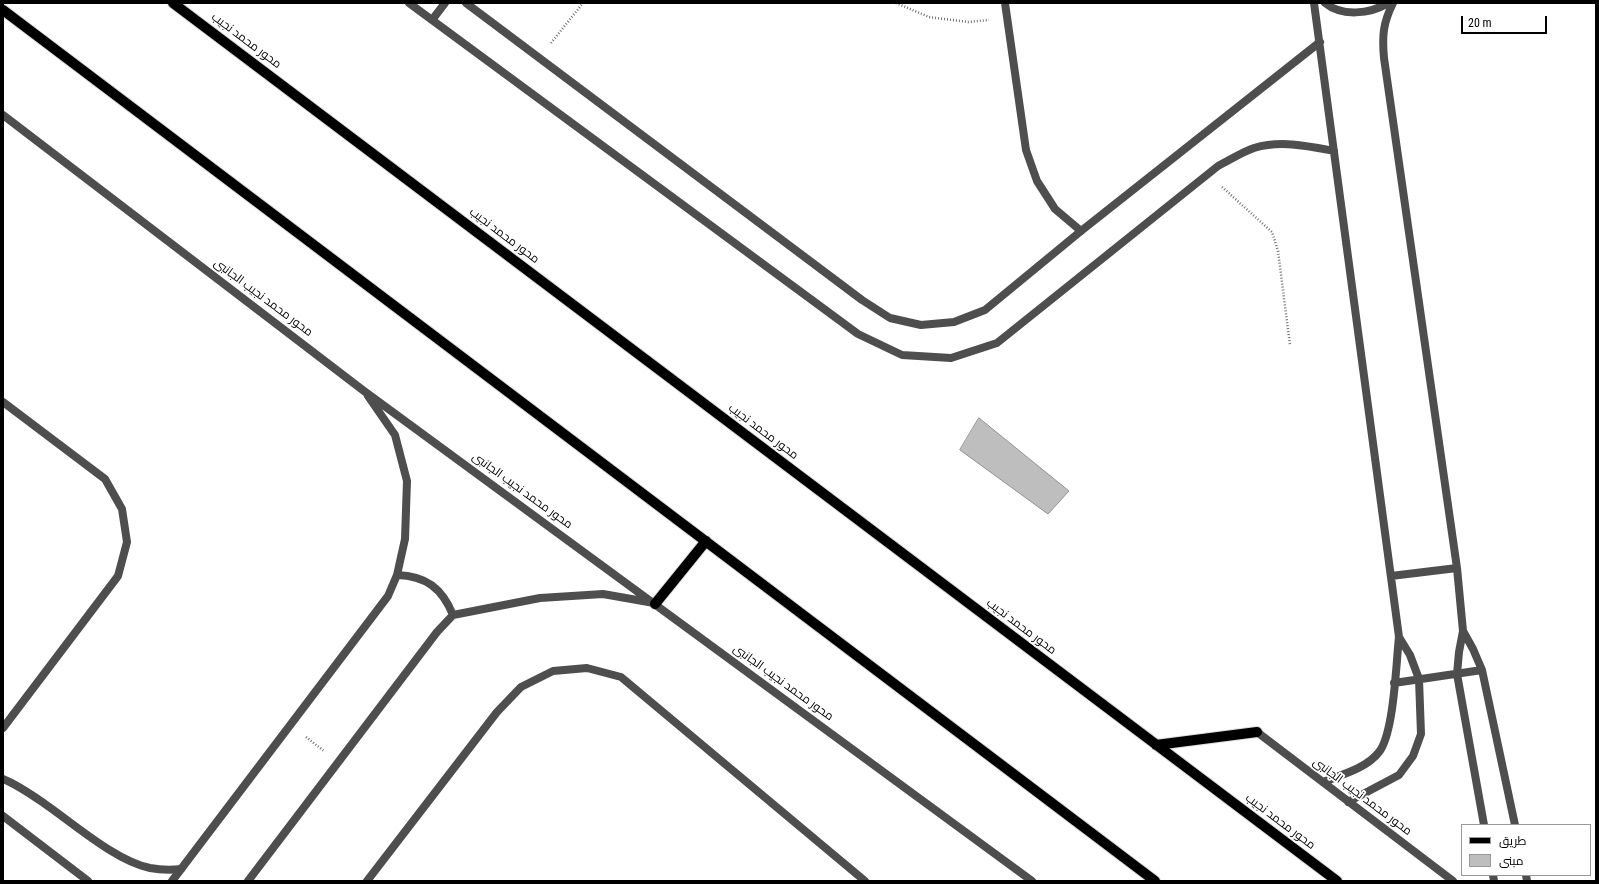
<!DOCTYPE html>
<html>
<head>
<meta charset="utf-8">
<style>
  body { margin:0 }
  #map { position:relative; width:1599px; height:884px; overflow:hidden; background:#fff; font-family:"Roboto Condensed",Cairo,sans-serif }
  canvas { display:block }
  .frame { position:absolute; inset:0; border:4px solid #000; pointer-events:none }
  .legend { position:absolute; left:1461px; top:824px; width:130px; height:52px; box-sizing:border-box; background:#fff; border:1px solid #999; margin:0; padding:5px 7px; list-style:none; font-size:12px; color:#000 }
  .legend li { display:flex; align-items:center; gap:8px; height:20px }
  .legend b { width:20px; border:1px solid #999 }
  .scale { position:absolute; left:1461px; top:16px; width:86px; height:18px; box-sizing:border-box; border:2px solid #000; border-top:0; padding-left:5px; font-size:12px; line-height:14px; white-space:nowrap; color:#000; -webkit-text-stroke:3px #fff; paint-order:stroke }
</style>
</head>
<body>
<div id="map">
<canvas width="1599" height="884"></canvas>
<div class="frame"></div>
<ul class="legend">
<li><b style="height:5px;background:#000"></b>طريق</li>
<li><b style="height:11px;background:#bebebe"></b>مبنى</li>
</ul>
<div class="scale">20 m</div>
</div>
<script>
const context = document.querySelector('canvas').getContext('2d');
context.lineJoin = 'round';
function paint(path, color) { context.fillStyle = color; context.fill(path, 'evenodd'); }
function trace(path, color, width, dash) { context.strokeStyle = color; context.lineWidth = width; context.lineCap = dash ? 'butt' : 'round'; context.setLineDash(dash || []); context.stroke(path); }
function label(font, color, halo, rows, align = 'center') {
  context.font = font + ' "Roboto Condensed",Cairo,sans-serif'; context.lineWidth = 3.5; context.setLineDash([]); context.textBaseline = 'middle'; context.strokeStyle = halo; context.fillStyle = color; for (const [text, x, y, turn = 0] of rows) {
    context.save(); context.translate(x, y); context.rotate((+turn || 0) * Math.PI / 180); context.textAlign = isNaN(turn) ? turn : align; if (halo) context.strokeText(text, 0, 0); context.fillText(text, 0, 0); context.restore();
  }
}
const building = new Path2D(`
  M979 418 1069 491 1048 514 960 450Z`);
paint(building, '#bebebe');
trace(building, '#929292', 1);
const primary = new Path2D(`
  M173 3 1337 881
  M3 10 1155 881
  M655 604 706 541
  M1156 745 1257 732`);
trace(primary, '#dbdbdb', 12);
trace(new Path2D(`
  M896 3 929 17 968 22 989 20
  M551 43 583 3
  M1222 187 1272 232 1278 251 1290 345
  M306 737 324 751`), '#707070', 2.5, [1, 2]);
trace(new Path2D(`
  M1005 3 1026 150 1037 181 1055 209 1081 231
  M3 402 105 479 122 509 127 542 118 576 3 728
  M3 779C18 785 32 795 45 804 74 824 116 861 150 868 161 870 171 870 181 869
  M3 816 88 881
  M367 881 497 712 521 687 553 671 587 668 621 677 865 881`), '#4e4e4e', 8);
trace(new Path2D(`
  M409 3 858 334 902 355 951 358 997 343 1218 166C1230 160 1242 152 1254 148 1281 140 1308 146 1334 151
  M466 3 862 300 890 318 921 325 954 322 985 310 1081 231 1320 42
  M1314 3 1399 637C1396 664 1394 733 1379 752 1367 768 1341 775 1323 782
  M1325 3C1342 17 1370 14 1388 3
  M1393 3C1383 23 1382 36 1384 58L1457 568 1463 631 1459 652 1457 674 1484 825
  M432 20 445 3
  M3 115 364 391 1032 881
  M397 575C426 576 442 588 453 615
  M1391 576 1457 568
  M1463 631 1473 649 1482 670 1515 825
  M1394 683 1482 670
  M1257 732 1453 881
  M1348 802 1399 775 1413 756 1421 734 1419 679 1410 655 1399 637
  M1493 875 1494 881
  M1526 875 1527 881
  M172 881 388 596 397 575 405 539 407 481 395 435 368 396
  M248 881 437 632 453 615 540 598 603 594 654 603`), '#4e4e4e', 8);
trace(primary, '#000', 10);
label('12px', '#000', '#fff', [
  ["محور محمد نجيب",246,41,37],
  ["محور محمد نجيب",504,236,37],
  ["محور محمد نجيب الجانبى",263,298,37],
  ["محور محمد نجيب",763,432,37],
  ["محور محمد نجيب الجانبى",522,491,36],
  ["محور محمد نجيب",1021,627,37],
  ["محور محمد نجيب الجانبى",783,683,36],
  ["محور محمد نجيب الجانبى",1362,797,37],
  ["محور محمد نجيب",1280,822,37]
]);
</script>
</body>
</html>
